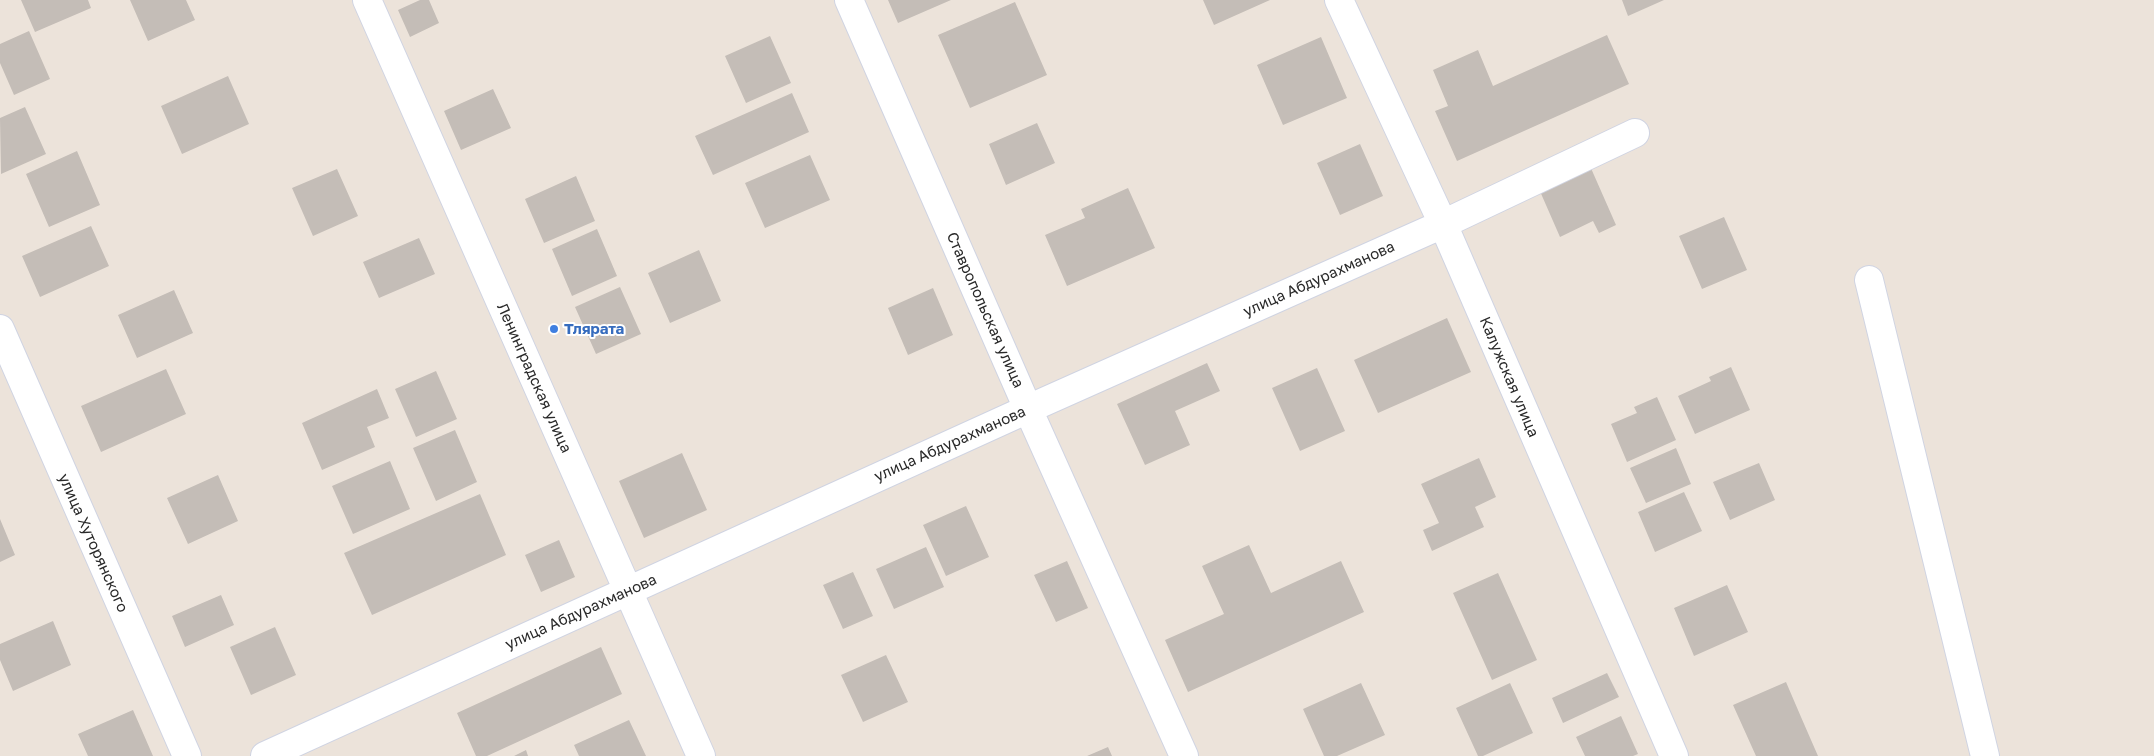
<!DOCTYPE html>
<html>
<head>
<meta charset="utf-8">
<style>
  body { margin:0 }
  canvas { display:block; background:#ece3da }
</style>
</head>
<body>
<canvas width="2154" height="756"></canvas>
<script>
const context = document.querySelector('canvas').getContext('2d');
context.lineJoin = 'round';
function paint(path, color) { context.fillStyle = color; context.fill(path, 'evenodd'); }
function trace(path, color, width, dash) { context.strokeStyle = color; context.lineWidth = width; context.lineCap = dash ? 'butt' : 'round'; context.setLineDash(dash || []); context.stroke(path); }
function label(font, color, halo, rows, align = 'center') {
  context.font = font + ' "Golos Text",sans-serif'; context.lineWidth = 4; context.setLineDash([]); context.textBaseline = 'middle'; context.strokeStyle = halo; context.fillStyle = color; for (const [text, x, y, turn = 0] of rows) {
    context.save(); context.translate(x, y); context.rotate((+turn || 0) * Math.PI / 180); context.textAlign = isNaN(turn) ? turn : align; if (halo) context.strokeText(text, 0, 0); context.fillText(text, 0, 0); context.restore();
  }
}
paint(new Path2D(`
  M21 0H88L91 8 35 32Z
  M130 0H186L195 20 148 41Z
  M420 0H429L439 23 410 37 398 10Z
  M888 0H951L898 23Z
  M1203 0H1270L1214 25Z
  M1622 0H1664L1628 16Z
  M1015 2 1047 75 970 108 938 35Z
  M29 31 50 79 14 95 0 63V44Z
  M1607 35 1629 84 1457 161 1435 111 1448 106 1433 70 1478 50 1493 86Z
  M770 36 791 83 746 103 725 56Z
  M1321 37 1347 98 1283 125 1257 65Z
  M228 76 249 124 182 154 161 106Z
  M493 89 511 128 461 150 444 111Z
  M792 93 809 132 713 175 695 136Z
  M25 107 46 154 1 174 0 118Z
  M1037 123 1055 163 1006 185 989 144Z
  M1360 144 1383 196 1340 215 1317 163Z
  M77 151 100 205 49 227 26 174Z
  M810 155 830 200 765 228 745 183Z
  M1590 166 1616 225 1599 233 1593 221 1560 237 1539 189Z
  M337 169 358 216 313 236 292 188Z
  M576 176 595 221 544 243 525 199Z
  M1128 188 1155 248 1067 286 1045 235 1085 218 1081 209Z
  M1724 217 1747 270 1702 289 1679 236Z
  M91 226 109 266 40 297 22 256Z
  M597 229 617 276 572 296 552 249Z
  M419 238 435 274 379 298 363 262Z
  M699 250 721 301 670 323 648 273Z
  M620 287 641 334 596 354 575 307Z
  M933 288 953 335 908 355 888 308Z
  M174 290 193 333 137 358 118 315Z
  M1447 318 1471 372 1378 413 1354 360Z
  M1207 363 1220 391 1175 411 1190 445 1145 465 1117 404Z
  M1731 367 1750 410 1695 434 1678 396 1711 381 1709 377Z
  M1317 368 1345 431 1300 451 1272 388Z
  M166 369 186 414 101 452 81 406Z
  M436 371 457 419 416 437 395 389Z
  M377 389 389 418 367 427 375 447 322 470 302 423Z
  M1657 397 1676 440 1627 462 1611 424 1637 413 1634 407Z
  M455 430 477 482 436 501 413 448Z
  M1676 448 1691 484 1646 503 1630 468Z
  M682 453 707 510 644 538 619 481Z
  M1479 458 1496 497 1475 507 1484 527 1432 551 1423 530 1439 523 1421 484Z
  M390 461 410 509 353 534 332 486Z
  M1759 463 1775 500 1730 520 1713 482Z
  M218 475 238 521 188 544 167 498Z
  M1684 492 1702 531 1655 552 1638 512Z
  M480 494 506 555 372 615 344 553Z
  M966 506 989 557 946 576 923 525Z
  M0 519 15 555 0 562Z
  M559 540 575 577 541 592 525 555Z
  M1249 545 1271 593 1341 561 1364 612 1188 692 1165 640 1224 614 1202 566Z
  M926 547 944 587 894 609 876 569Z
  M1067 561 1088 608 1056 622 1034 575Z
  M853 572 873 616 843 629 823 585Z
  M1498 573 1537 660 1492 680 1453 593Z
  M1727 585 1748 632 1694 656 1674 608Z
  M221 595 234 625 185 647 172 616Z
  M53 621 71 665 13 691 0 660V644Z
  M275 627 296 675 251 695 230 647Z
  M601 647 622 694 487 756H476L457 713Z
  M886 655 908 702 863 722 841 675Z
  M1607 673 1619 697 1563 723 1552 698Z
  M1786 682 1801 717 1818 756H1756L1733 705Z
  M1361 683 1385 735 1337 756H1324L1303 709Z
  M1510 683 1533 733 1483 756H1478L1456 708Z
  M133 710 153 756H88L78 734Z
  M1621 716 1638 754 1633 756H1585L1576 737Z
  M629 720 646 756H579L574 745Z
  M1108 747 1112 756H1087Z
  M526 750 528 756H514Z`), '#c4bdb7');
const minor = new Path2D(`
  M367 0 701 756
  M849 0 1028 409 1184 756
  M1339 0 1443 224 1674 756
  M1869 280 1985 756
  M0 329 187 756
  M265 756 1028 409 1443 224 1635 133`);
trace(minor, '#d0d4e2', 30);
trace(minor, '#fff', 28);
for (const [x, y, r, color] of [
  [554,329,5,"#3f7fe0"]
]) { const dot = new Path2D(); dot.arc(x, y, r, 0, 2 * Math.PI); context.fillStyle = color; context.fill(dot); trace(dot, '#fff', 2); }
label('15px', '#292929', '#fff', [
  ["улица Абдурахманова",1319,279,-24],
  ["Ставропольская улица",985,310,66],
  ["Калужская улица",1509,377,67],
  ["Ленинградская улица",534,378,66],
  ["улица Абдурахманова",950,444,-24],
  ["улица Хуторянского",93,543,66],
  ["улица Абдурахманова",581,612,-24]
]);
label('bold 15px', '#366cbe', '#fff', [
  ["Тлярата",564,329]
], 'left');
</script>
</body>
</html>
